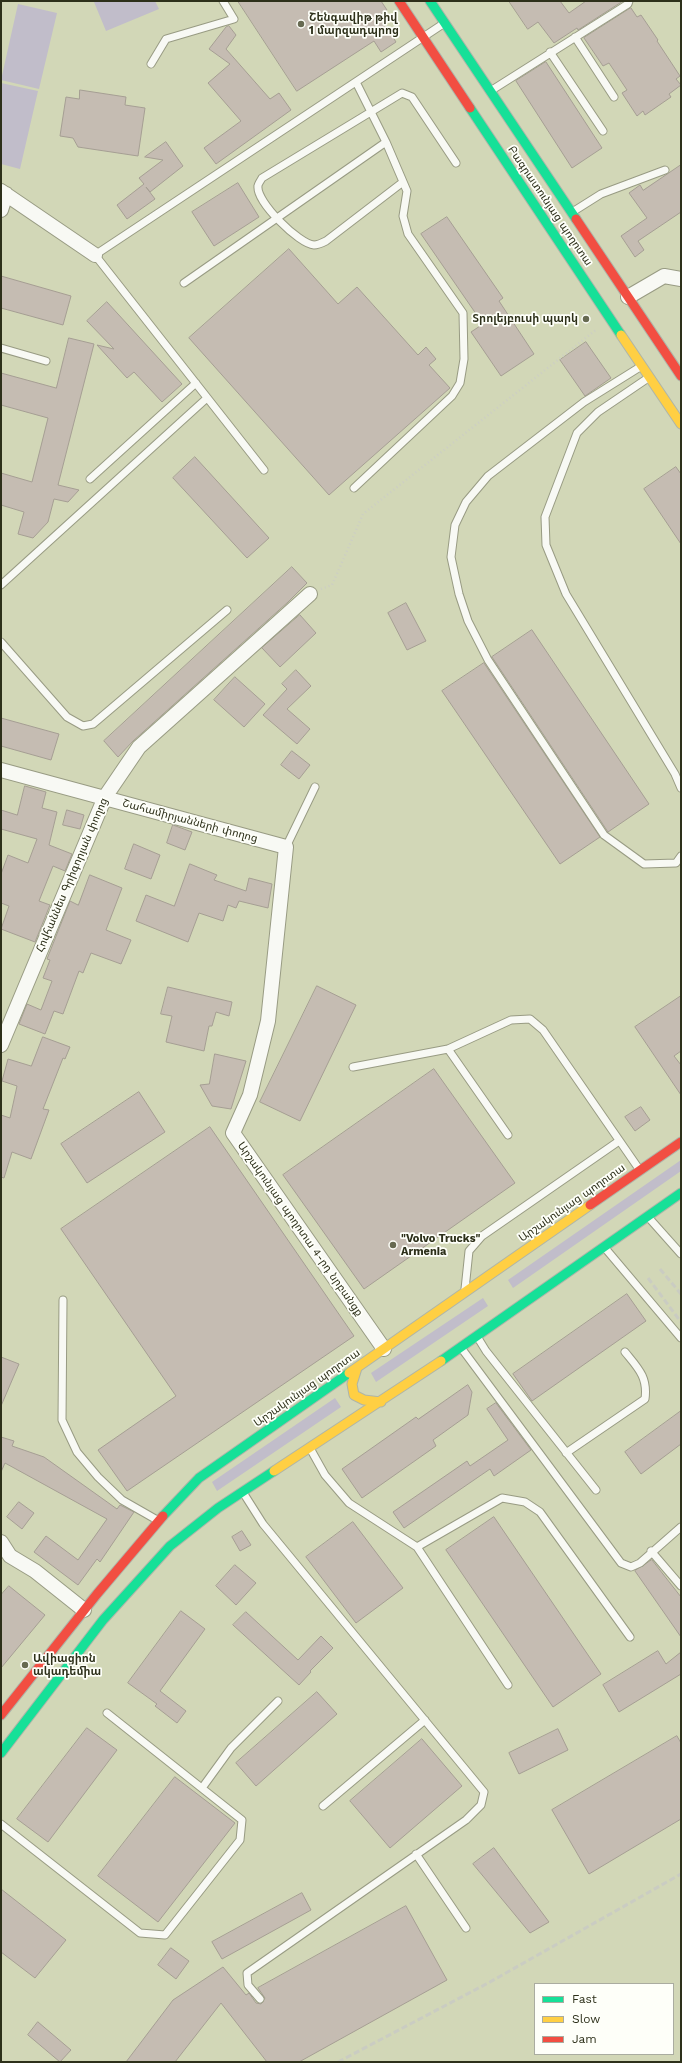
<!DOCTYPE html>
<html>
<head>
<meta charset="utf-8">
<style>
  body { margin:0 }
  #map { position:relative; width:682px; height:2063px; overflow:hidden; background:#d2d7b7; font-family:"Work Sans",sans-serif }
  canvas { display:block }
  .frame { position:absolute; inset:0; border:2px solid #2d301a; pointer-events:none }
  .legend { position:absolute; left:534px; top:1983px; width:140px; height:72px; box-sizing:border-box; background:#fefff9; border:1px solid #aaaca0; margin:0; padding:5px 7px; list-style:none; font-size:12px; color:#2d301a }
  .legend li { display:flex; align-items:center; gap:8px; height:20px }
  .legend b { width:20px; border:1px solid #aaaca0 }
</style>
</head>
<body>
<div id="map">
<canvas width="682" height="2063"></canvas>
<div class="frame"></div>
<ul class="legend">
<li><b style="height:5px;background:#16e098"></b>Fast</li>
<li><b style="height:5px;background:#ffcf43"></b>Slow</li>
<li><b style="height:5px;background:#f24e42"></b>Jam</li>
</ul>
</div>
<script>
const context = document.querySelector('canvas').getContext('2d');
context.lineJoin = 'round';
function paint(path, color) { context.fillStyle = color; context.fill(path, 'evenodd'); }
function trace(path, color, width, dash) { context.strokeStyle = color; context.lineWidth = width; context.lineCap = dash ? 'butt' : 'round'; context.setLineDash(dash || []); context.stroke(path); }
function label(font, color, halo, rows, align = 'center') {
  context.font = font + ' "Work Sans","Noto Sans Armenian",sans-serif'; context.lineWidth = 3.5; context.setLineDash([]); context.textBaseline = 'middle'; context.strokeStyle = halo; context.fillStyle = color; for (const [text, x, y, turn = 0] of rows) {
    context.save(); context.translate(x, y); context.rotate((+turn || 0) * Math.PI / 180); context.textAlign = isNaN(turn) ? turn : align; if (halo) context.strokeText(text, 0, 0); context.fillText(text, 0, 0); context.restore();
  }
}
paint(new Path2D(`
  M98 1H155L159 9 106 31 94 2Z
  M18 4 57 13 39 89 1 80Z
  M1 83 38 91 20 169 1 164Z
  M681 1160V1171L513 1288 508 1280Z
  M483 1298 488 1306 376 1382 371 1373Z
  M335 1398 341 1407 217 1491 212 1482Z`), '#c1bdca');
const building = new Path2D(`
  M238 1H381L387 10 379 15 396 42 381 52 374 41 297 91Z
  M509 1H560L569 13 586 1H623L578 30 577 28 554 43 538 22 528 29Z
  M631 8 637 17 641 15 658 40 657 41 680 76 676 79 681 85 669 94 671 97 645 115 643 111 637 116 622 93 627 90 609 63 603 66 584 38Z
  M229 26 236 35 226 49 270 99 279 93 291 110 216 164 204 148 241 121 208 83 230 64 209 49 226 27Z
  M546 62 602 148 572 168 516 81Z
  M80 90 126 97 125 105 145 108 138 156 78 147 73 138 60 136 66 97 79 99Z
  M166 142 183 166 150 192 146 187 155 199 127 219 117 205 144 184 139 178 163 160 145 157Z
  M681 165V212L638 241 644 250 635 257 621 236 647 218 629 193 640 185 643 190Z
  M238 183 259 217 214 246 192 212Z
  M447 217 503 298 499 301 534 354 501 376 471 332 483 324 421 234Z
  M289 249 338 304 357 287 418 355 426 347 436 359 429 365 450 388 329 495 189 338Z
  M1 276 71 296 63 325 1 308Z
  M107 302 182 384 162 402 134 372 127 378 97 345 114 349 87 321Z
  M69 338 94 344 58 485 79 490 68 502 54 499 48 522 33 538 18 534 24 512 1 505V473L32 482 48 418 1 405V373L56 388Z
  M586 342 611 378 585 396 560 360Z
  M195 457 269 538 247 558 173 478Z
  M676 467 681 474V544L644 489Z
  M292 567 307 583 288 602 133 741 118 757 104 741Z
  M406 603 426 641 407 650 388 613Z
  M300 615 316 633 280 667 262 648Z
  M532 630 649 804 608 832 492 657Z
  M484 663 600 837 560 864 442 691Z
  M296 670 311 686 287 709 310 729 297 744 263 715 287 689 282 684Z
  M235 677 265 704 244 727 214 700Z
  M1 718 59 734 51 760 1 746Z
  M292 751 310 765 299 779 281 765Z
  M25 786 46 792 42 808 57 812 49 845 72 854 65 871 53 866 39 901 50 905 35 942 1 929 9 906 1 903V874L8 855 28 863 37 839 1 829V810L17 815Z
  M67 810 84 815 80 829 63 825Z
  M173 825 192 832 185 850 167 843Z
  M134 844 160 855 151 879 125 869Z
  M190 864 217 875 214 880 246 891 249 878 272 884 268 908 239 901 236 908 228 905 223 921 199 913 188 942 136 921 146 895 174 906Z
  M90 875 122 888 106 930 131 940 121 964 91 953 83 973 79 971 63 1014 54 1011 45 1034 19 1024 27 1004 41 1010 52 981 43 978 50 960 47 959 70 901 78 905Z
  M317 986 356 1005 300 1121 260 1102Z
  M168 987 232 1002 229 1016 216 1012 212 1026H209L204 1051 166 1042 172 1016 161 1014Z
  M681 996V1051L674 1056 681 1065V1095L635 1027Z
  M43 1037 70 1047 65 1059 63 1058 43 1109 49 1110 31 1159 12 1152 4 1178 1 1177V1115L10 1118 17 1086 2 1081 8 1059 31 1066Z
  M215 1054 246 1061 231 1109 212 1106 200 1085 209 1084Z
  M434 1069 515 1183 364 1289 283 1175Z
  M139 1092 165 1132 87 1183 61 1144Z
  M641 1107 650 1120 635 1131 625 1117Z
  M210 1127 354 1336 127 1491 98 1450 176 1396 61 1229Z
  M627 1294 646 1321 532 1401 513 1374Z
  M1 1357 19 1364 1 1406Z
  M468 1385 472 1392 468 1415 433 1440 436 1446 362 1498 342 1469 416 1417 418 1419Z
  M496 1403 531 1450 494 1476 490 1469 404 1528 393 1512 467 1461 470 1466 508 1440 487 1409Z
  M681 1411V1444L641 1474 625 1452Z
  M1 1437 14 1441 12 1446 44 1457 117 1509 120 1505 134 1512 100 1562 97 1559 78 1585 34 1552 46 1536 78 1560 107 1519 5 1463 1 1472Z
  M19 1502 34 1513 22 1529 7 1517Z
  M494 1517 601 1674 553 1707 446 1550Z
  M353 1522 403 1588 356 1623 306 1557Z
  M242 1531 251 1545 240 1551 232 1537Z
  M652 1560 681 1597V1637L635 1571Z
  M235 1565 256 1583 236 1605 216 1586Z
  M9 1586 45 1615 1 1668V1595Z
  M181 1611 205 1629 160 1691 186 1711 177 1723 155 1706 157 1704 128 1683Z
  M246 1612 298 1660 321 1636 333 1648 310 1671 311 1672 299 1685 233 1625Z
  M658 1651 666 1664 681 1652V1674L619 1712 603 1685Z
  M317 1692 337 1714 256 1786 236 1763Z
  M87 1728 117 1750 48 1842 17 1819Z
  M558 1729 568 1750 519 1774 509 1753Z
  M677 1736 681 1743V1819L589 1874 552 1810Z
  M422 1739 462 1786 390 1848 350 1801Z
  M175 1777 235 1823 158 1922 98 1876Z
  M494 1848 549 1922 530 1933 473 1864Z
  M1 1889 66 1940 35 1978 1 1952Z
  M302 1893 311 1910 222 1959 212 1942Z
  M406 1906 447 1980 299 2062H267L221 2003 175 2062H126L173 2000 223 1967 246 1995 249 1993 256 2003 261 2004 265 1998 258 1988Z
  M171 1948 189 1961 176 1979 158 1965Z
  M38 2022 71 2050 60 2062 28 2035Z`);
paint(building, '#c5bcb2');
trace(building, '#a59e93', 1);
const lane = new Path2D(`
  M575 37 614 97
  M550 52 603 131
  M151 64 166 39 234 19 223 1
  M492 90 628 4 629 1
  M403 182 326 241C322 243 318 245 314 245 299 244 256 202 258 186 258 184 261 180 262 178L402 93 412 97 456 163
  M574 211 601 194 665 170
  M184 283 386 142
  M1 348 46 361
  M640 367 584 402 488 476 466 502 455 525 451 557 459 594 468 621 488 660 604 835 644 864 676 863 681 856
  M648 378 598 412 577 433 545 517 546 545 566 594 675 774 681 788
  M264 470 95 255 443 24
  M90 479 196 383
  M354 488 452 396 460 383 464 359 463 313 408 234 403 216 407 191 386 142 356 82
  M1 585 207 398
  M1 642 67 717 83 726 93 724 227 610
  M286 847 315 787
  M448 1049 508 1135
  M353 1067 448 1049 511 1020 530 1019 543 1030 639 1169
  M649 1218 681 1254
  M605 1248 681 1338
  M465 1289 469 1251 482 1236 619 1141
  M63 1300 62 1420 77 1452 98 1477 122 1500 157 1520
  M478 1338 486 1351 596 1490
  M462 1349 621 1563 631 1567 640 1563 681 1527
  M311 1450 325 1475 349 1503 417 1547 502 1498 525 1502 540 1512 630 1637
  M566 1453 645 1399C648 1377 638 1368 625 1352
  M244 1494 263 1524 484 1792 481 1805 466 1820 247 1973 248 1985 260 1999
  M417 1547 508 1685
  M651 1551 681 1586
  M202 1788 231 1748 278 1701
  M323 1806 425 1720
  M1 1824 140 1933 165 1935 240 1840 242 1820 107 1713
  M416 1854 466 1928`);
const street = new Path2D(`
  M1 191 95 255
  M1 210 6 194
  M628 297 664 276 681 279
  M1 770 286 847 268 1021 250 1095 233 1133 384 1349
  M1 1045 105 797 139 747 310 594
  M1 1542 10 1556 35 1571 84 1610`);
const fast = new Path2D(`
  M430 1 576 219
  M470 108 621 335
  M441 1361 681 1193
  M163 1516 199 1478 349 1373
  M1 1753 103 1620 170 1546 218 1508 274 1471`);
const slow = new Path2D(`
  M621 335 681 424
  M357 1368 352 1384 354 1395 364 1400 381 1402
  M349 1373 590 1205
  M274 1471 441 1361`);
const jam = new Path2D(`
  M399 1 470 108
  M576 219 681 376
  M590 1205 681 1142
  M1 1715 97 1594 163 1516`);
trace(lane, '#989b83', 9);
trace(street, '#989b83', 16);
trace(fast, '#aeb5a9', 11);
trace(slow, '#aeb5a9', 11);
trace(jam, '#aeb5a9', 11);
trace(new Path2D(`
  M321 589 332 585 363 514 597 329`), '#cccec4', 2.5, [1, 3]);
trace(lane, '#f8f9f4', 7);
trace(street, '#f8f9f4', 14);
trace(fast, '#16e098', 9);
trace(slow, '#ffcf43', 9);
trace(jam, '#f24e42', 9);
trace(new Path2D(`
  M660 1269 681 1294
  M648 1278 681 1322
  M338 2062 490 1982 681 1874`), '#caccc2', 3, [6, 3]);
for (const [x, y, r, color] of [
  [301,24,4,"#676a51"],
  [586,319,4,"#676a51"],
  [393,1245,4,"#676a51"],
  [25,1665,4,"#676a51"]
]) { const dot = new Path2D(); dot.arc(x, y, r, 0, 2 * Math.PI); context.fillStyle = color; context.fill(dot); trace(dot, '#fefff9', 1.5); }
label('bold 11px', '#2d301a', '#fefff9', [
  ["Շենգավիթ թիվ",309,18],
  ["1 մարզադպրոց",309,31],
  ["Տրոլեյբուսի պարկ",578,319,"right"],
  ["\"Volvo Trucks\"",401,1239],
  ["Armenia",401,1252],
  ["Ավիացիոն",33,1659],
  ["ակադեմիա",33,1672]
], 'left');
label('11px', '#2d301a', '#fefff9', [
  ["Բագրատունյաց պողոտա",550,206,56],
  ["Շահամիրյանների փողոց",190,821,15],
  ["Հովհաննես Գրիգորյան փողոց",72,875,-67],
  ["Արշակունյաց պողոտա",572,1203,-35],
  ["Արշակունյաց պողոտա 4-րդ նրբանցք",300,1229,55],
  ["Արշակունյաց պողոտա",307,1388,-35]
]);
</script>
</body>
</html>
